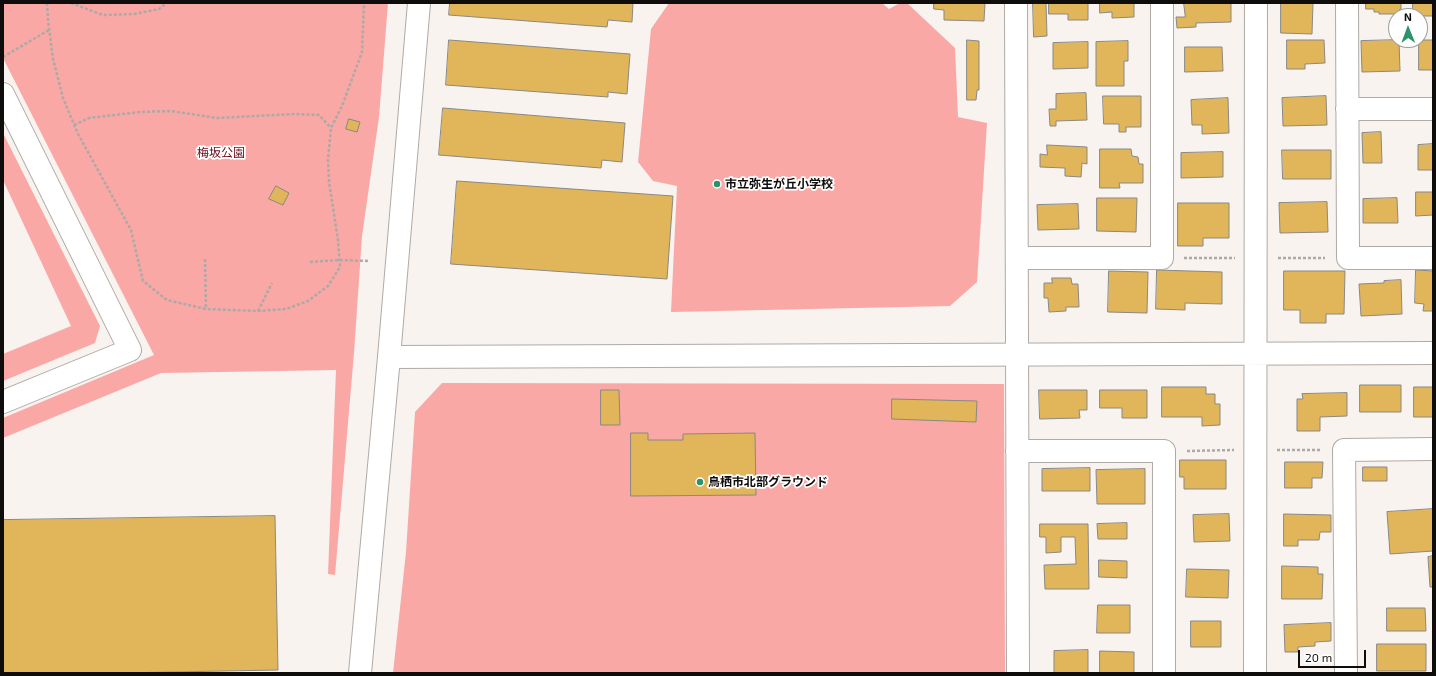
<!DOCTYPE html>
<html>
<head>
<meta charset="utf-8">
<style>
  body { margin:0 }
  #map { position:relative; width:1436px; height:676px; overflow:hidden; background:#f8f3ef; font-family:"Exo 2",sans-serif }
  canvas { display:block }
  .frame { position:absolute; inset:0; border:4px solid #0e0d0b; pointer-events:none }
  .north { position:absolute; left:1388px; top:8px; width:40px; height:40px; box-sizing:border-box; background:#fff; border:1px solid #9f9e9d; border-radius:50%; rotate:359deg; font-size:11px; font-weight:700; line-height:16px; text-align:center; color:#0e0d0b }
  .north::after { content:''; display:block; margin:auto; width:14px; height:18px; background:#2c926e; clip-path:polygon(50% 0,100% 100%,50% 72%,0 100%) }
  .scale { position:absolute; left:1298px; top:650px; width:68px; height:18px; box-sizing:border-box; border:2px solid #0e0d0b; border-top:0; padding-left:5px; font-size:12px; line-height:14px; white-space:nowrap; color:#0e0d0b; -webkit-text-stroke:3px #fff; paint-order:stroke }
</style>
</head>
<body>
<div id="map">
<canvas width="1436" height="676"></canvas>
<div class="frame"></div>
<div class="north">N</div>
<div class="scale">20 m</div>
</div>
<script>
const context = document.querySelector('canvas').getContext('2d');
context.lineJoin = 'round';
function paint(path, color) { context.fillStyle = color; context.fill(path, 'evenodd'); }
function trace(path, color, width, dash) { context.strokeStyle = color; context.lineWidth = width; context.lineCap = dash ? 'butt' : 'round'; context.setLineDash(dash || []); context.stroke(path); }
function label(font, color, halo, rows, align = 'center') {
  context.font = font + ' "Exo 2","Noto Sans JP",sans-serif'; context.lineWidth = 3.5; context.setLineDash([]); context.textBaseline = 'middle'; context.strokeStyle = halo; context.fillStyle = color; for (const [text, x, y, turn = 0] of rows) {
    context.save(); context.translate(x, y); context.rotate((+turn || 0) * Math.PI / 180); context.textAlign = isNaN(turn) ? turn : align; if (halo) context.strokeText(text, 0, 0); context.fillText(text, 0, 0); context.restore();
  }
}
paint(new Path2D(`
  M3 3H388L379 117 362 236 354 353 335 575 328 574 336 370 161 373 3 438V418L154 355 3 58Z
  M669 3H882L889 9 900 3H907L955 48 958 117 987 123 977 282 950 306 671 312 677 186 653 181 638 162 651 29Z
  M3 133 100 326 95 343 3 381V354L71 326 3 180Z
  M442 383 1004 384 1005 673H393L406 552 415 412Z`), '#f9a8a6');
const building = new Path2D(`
  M450 3H633L632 22 608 20 607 27 449 15Z
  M934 3H985L984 21 944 20V10L934 9Z
  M1033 3H1046L1047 36 1034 37Z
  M1049 3H1088V20H1068V14H1049Z
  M1100 3H1134V17L1112 18V12L1100 13Z
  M1184 3H1231V22L1196 23V27L1177 28 1176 17H1185Z
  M1281 3H1313L1312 34 1281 33Z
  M1366 3H1401V9H1400V14H1379V12H1374V9H1366Z
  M1413 3H1433V16H1413Z
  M449 40 630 54 627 94 608 92V97L446 85Z
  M967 40 979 41V90H977L976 100H967Z
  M1287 40H1324L1325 63 1305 64V69H1287Z
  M1399 40 1400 71 1362 72 1361 41Z
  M1419 40H1433V70H1419Z
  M1128 41V61H1124V86H1096V42Z
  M1088 42V68L1053 69V43Z
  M1185 47H1222L1223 71 1185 72Z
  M1086 93 1087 120 1056 121V126H1050L1049 109H1056V94Z
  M1103 96H1141V127H1126V132H1119V124H1104Z
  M1326 96 1327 125 1283 126 1282 98Z
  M1228 98 1229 133 1202 134V125H1192L1191 100Z
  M443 108 625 123 622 162 602 160 601 168 439 155Z
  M349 119 360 122 357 132 346 129Z
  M1381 132 1382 163H1363L1362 133Z
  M1433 144V170H1418V145Z
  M1047 145 1087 147V164L1082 163 1081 177 1065 176V168L1040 167V154L1047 155Z
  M1100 149H1131L1132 156 1138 157 1139 164H1143V183H1119L1120 188H1100Z
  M1282 150H1331V179H1283Z
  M1223 152V177L1181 178V153Z
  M457 181 673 196 667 279 451 264Z
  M276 186 289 193 283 205 269 199Z
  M1416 192H1433V215L1416 216Z
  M1097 198H1137L1136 232 1097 231Z
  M1397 198 1398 223H1363V199Z
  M1327 202 1328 232 1280 233 1279 203Z
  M1178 203H1229V238H1203V246H1178Z
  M1078 204 1079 229 1038 230 1037 205Z
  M1157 270 1222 272V304L1185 303V310L1156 309Z
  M1416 270 1433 271V311H1423L1424 304 1415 303Z
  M1109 271 1148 272 1147 313 1108 312Z
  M1284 271H1345L1344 314H1326V323H1300V310H1284Z
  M1052 278H1071L1072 284H1078L1079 307H1066V311L1049 312 1048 298H1044V283H1052Z
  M1401 280 1402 314 1361 316 1359 284 1384 283V281Z
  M1360 385H1401V412H1360Z
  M1162 387H1206V394H1215V404H1220V425L1202 426V417H1162Z
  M1414 387H1433V417H1414Z
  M601 390H619L620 425H601Z
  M1039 390H1087V410H1079L1080 418 1040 419Z
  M1100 390H1147V418H1122V408H1100Z
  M1347 393V416L1320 417V431H1297V399H1303L1302 394Z
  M892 399 977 401 976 422 892 419Z
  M631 433H648V440H683V434L755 433 756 495 631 496Z
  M1180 460H1226V489H1184V477H1180Z
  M1285 462H1323L1322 478H1312V488H1285Z
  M1363 467H1387V481H1363Z
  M1090 468V491H1042V469Z
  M1145 469V504H1097L1096 470Z
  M1433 509V551L1390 554 1387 512Z
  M1229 514 1230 541 1194 542 1193 515Z
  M1284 514 1331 515V532H1320L1319 540H1298V546H1284Z
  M275 516 278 670 118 673H3V520Z
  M1127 523V539H1098L1097 524Z
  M1040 524H1088L1089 589H1045L1044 565 1076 564 1075 537H1061V552L1046 553V537H1040Z
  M1433 556V587H1430L1428 557Z
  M1099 560 1127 561V578L1099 577Z
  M1282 566 1318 567V574H1323L1322 599H1282Z
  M1187 569 1229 570 1228 598 1186 597Z
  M1098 605H1130V633H1097Z
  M1387 608H1425L1426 631H1387Z
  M1191 621H1221V647H1191Z
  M1331 623V641L1315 642V646L1298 647V652H1285L1284 625Z
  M1377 644H1426V671H1377Z
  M1088 650V673H1054V651Z
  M1100 651 1134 652V673H1100Z`);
paint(building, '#e1b55a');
trace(building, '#8a8883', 1);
const minor = new Path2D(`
  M1016 3 1018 673
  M1347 3 1348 258H1433
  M3 94 130 350 3 402
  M1347 109H1433
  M1017 258H1162V3
  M1017 451H1164V673
  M1346 673 1344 450 1433 449`);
const tertiary = new Path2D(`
  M389 357 1433 353
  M360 673 389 357 419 3
  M1255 673 1256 3`);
trace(minor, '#afaaa6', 24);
trace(tertiary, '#afaaa6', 24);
trace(new Path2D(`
  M47 3 48 20 53 59 63 98 78 134 131 230 143 281 167 300 206 309 258 311 286 309 308 301 328 286 340 267 338 240 329 182 328 160 331 128 342 106 362 52 364 3
  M71 3 103 15 134 14 159 9 166 3
  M3 57 49 30
  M74 125 89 118 140 112 171 111 217 118 294 114 319 115 331 128
  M1184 258H1235
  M1278 258H1325
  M205 259 206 309
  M310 262 339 260 369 261
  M258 311 272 283
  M1277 450H1322
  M1187 451 1234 450`), '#ada9a6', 2.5, [3, 2]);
trace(minor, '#fff', 22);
trace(tertiary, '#fff', 22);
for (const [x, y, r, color] of [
  [717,184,4,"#2c926e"],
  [700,482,4,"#2c926e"]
]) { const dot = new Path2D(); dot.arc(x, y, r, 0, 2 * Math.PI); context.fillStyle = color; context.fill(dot); trace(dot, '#fff', 1.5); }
label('12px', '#660e19', '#fff', [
  ["梅坂公園",221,153]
]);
label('bold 12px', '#0e0d0b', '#fff', [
  ["市立弥生が丘小学校",725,184],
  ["鳥栖市北部グラウンド",708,482]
], 'left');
</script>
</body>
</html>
